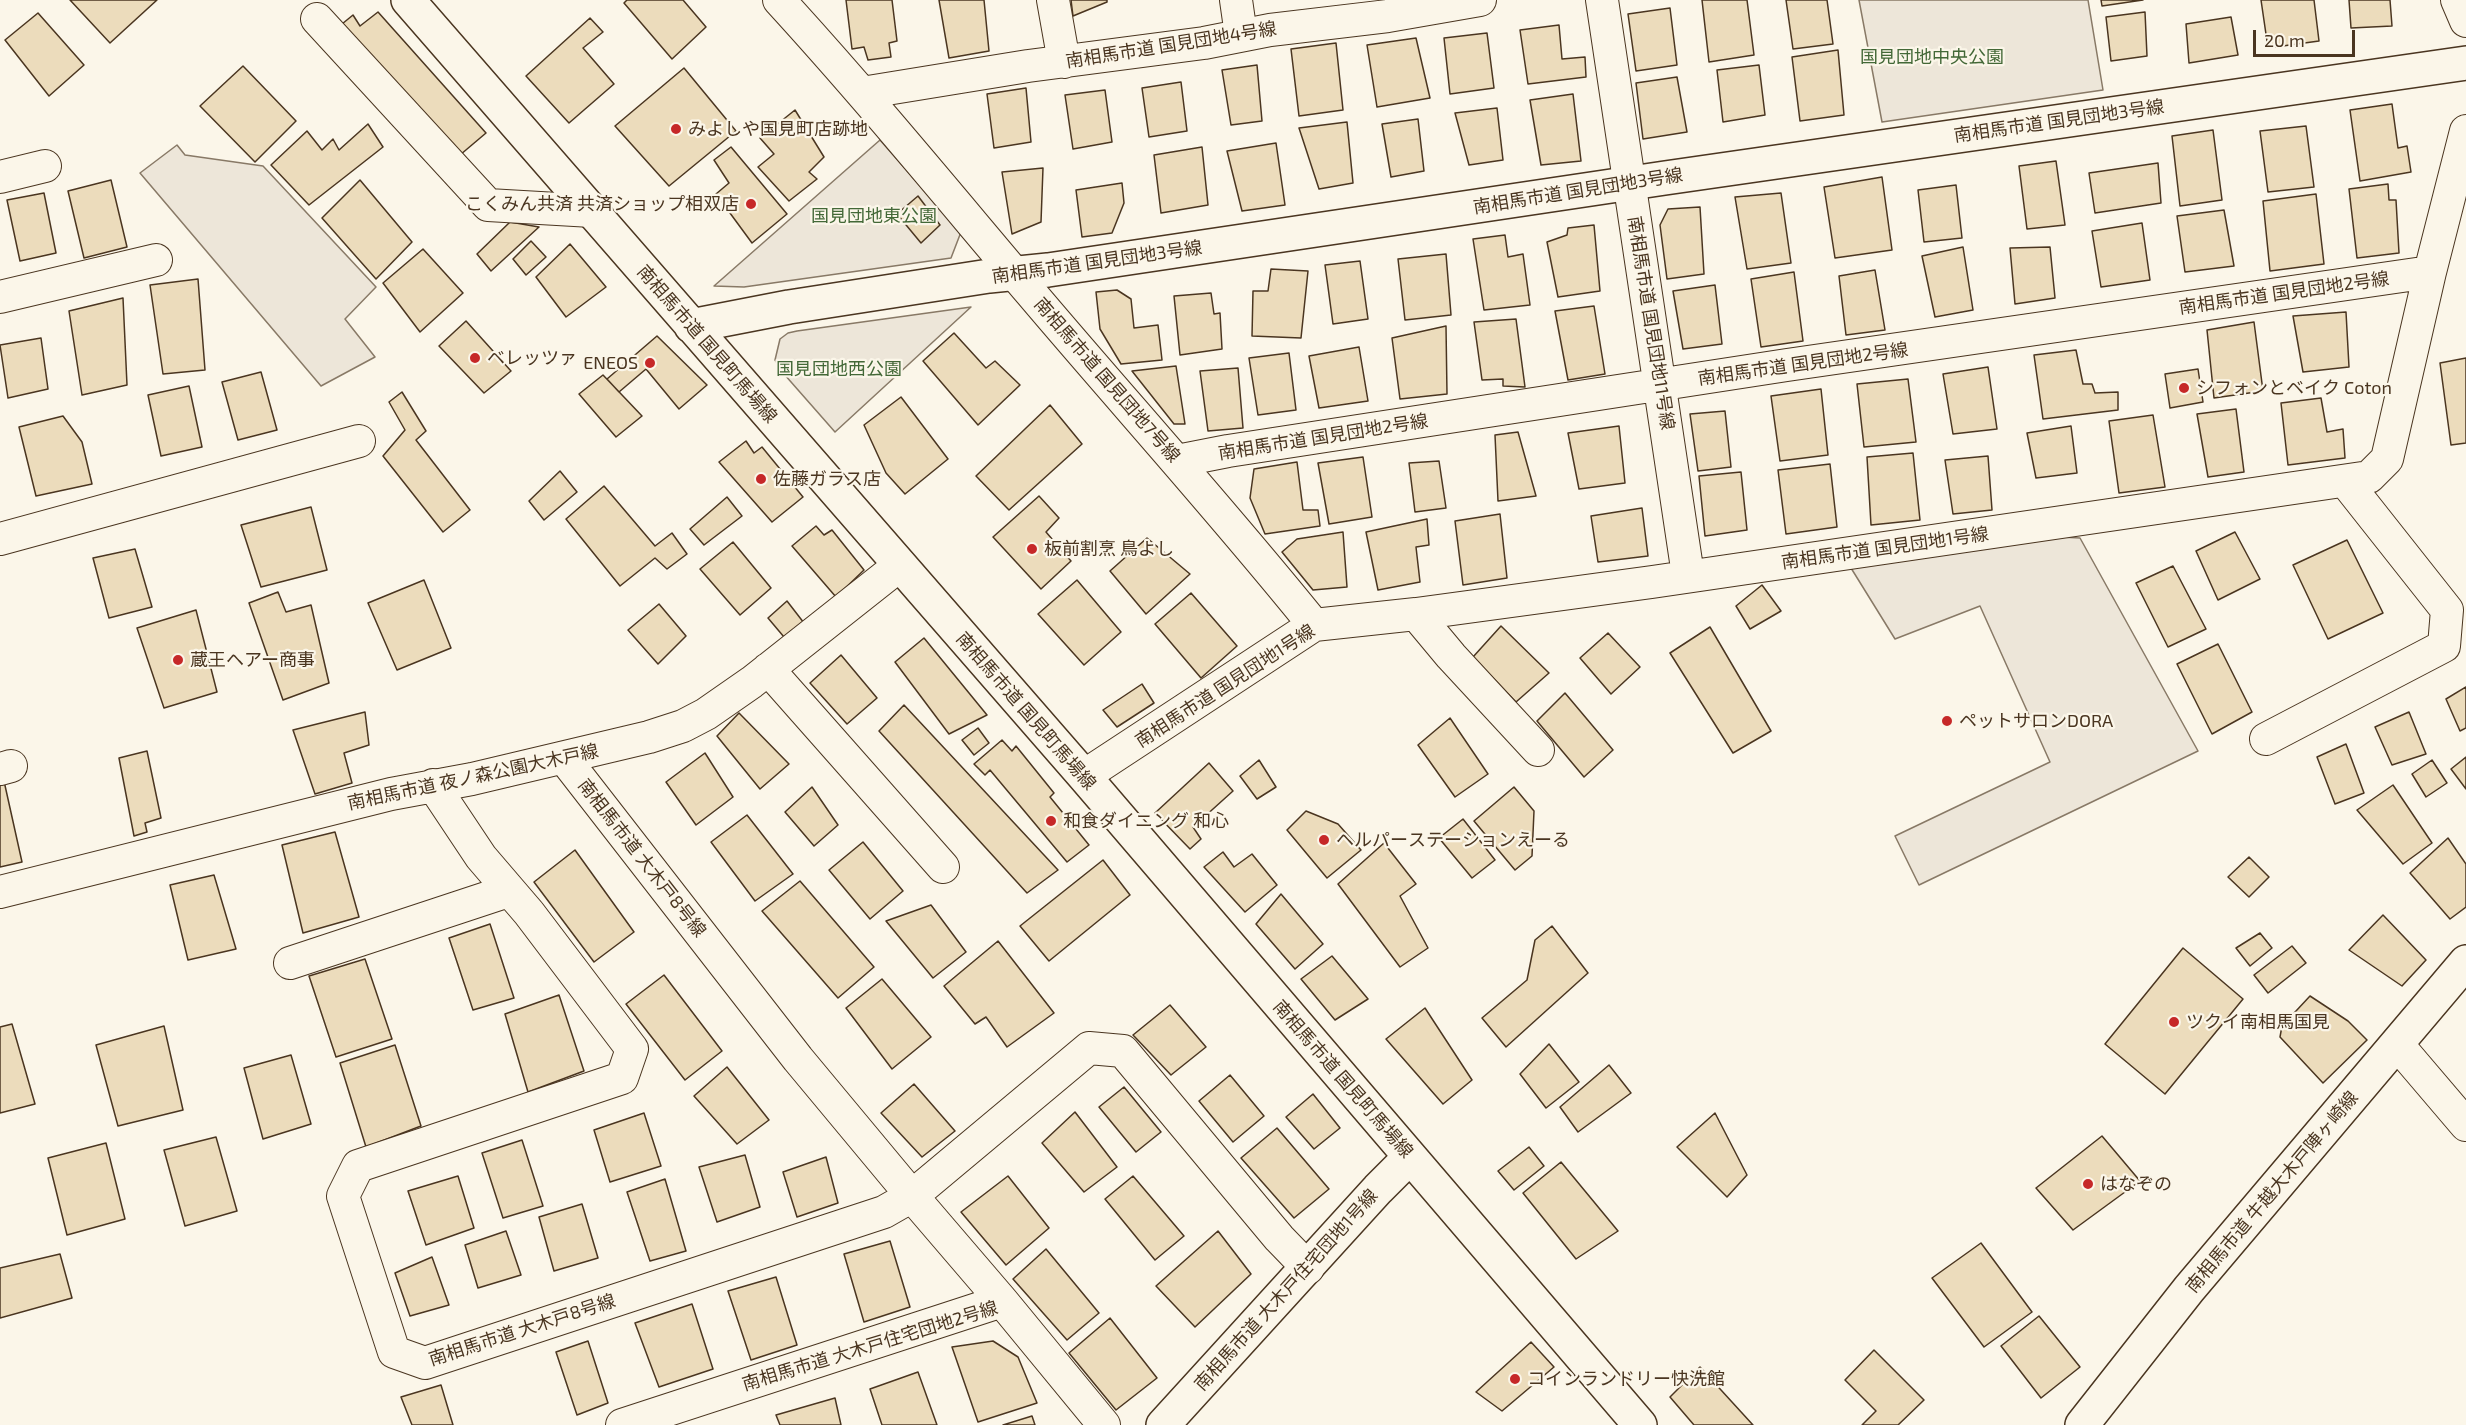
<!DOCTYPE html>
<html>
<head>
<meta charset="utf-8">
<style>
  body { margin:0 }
  #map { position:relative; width:2466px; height:1425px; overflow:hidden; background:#fbf6e9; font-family:"Exo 2",sans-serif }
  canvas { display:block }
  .scale { position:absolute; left:2253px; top:30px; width:102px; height:27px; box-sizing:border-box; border:3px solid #4a3520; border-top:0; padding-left:8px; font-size:18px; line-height:21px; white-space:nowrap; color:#4a3520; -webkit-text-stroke:4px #fbf6e9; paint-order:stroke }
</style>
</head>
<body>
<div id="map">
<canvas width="2466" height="1425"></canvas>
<div class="scale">20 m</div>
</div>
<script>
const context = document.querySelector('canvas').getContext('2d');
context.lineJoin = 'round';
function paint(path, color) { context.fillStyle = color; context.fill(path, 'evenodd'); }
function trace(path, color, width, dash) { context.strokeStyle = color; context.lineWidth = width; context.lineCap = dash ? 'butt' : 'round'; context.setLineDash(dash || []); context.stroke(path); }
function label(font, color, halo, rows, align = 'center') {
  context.font = font + ' "Exo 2","Noto Sans JP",sans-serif'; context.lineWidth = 4.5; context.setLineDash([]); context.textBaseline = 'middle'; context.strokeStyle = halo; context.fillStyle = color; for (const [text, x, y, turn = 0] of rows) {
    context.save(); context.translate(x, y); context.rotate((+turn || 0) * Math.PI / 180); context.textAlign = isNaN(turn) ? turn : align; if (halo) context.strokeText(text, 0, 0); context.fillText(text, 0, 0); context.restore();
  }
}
const green = new Path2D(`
  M1859 0H2088L2103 90 1882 122Z
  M880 140 961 232 951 258 744 287 714 286Z
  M177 145 185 155 263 166 376 287 345 319 375 357 321 386 140 173Z
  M971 307 835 432 784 374 775 360 780 339 788 333 797 331Z
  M2061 537 2080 538 2198 751 1919 885 1895 836 2050 762 1980 606 1895 639 1851 568Z`);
paint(green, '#ede6d9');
trace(green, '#887966', 1.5);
const building = new Path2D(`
  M70 0H157L110 43Z
  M627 0H683L706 27 672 59 624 3Z
  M846 0H892L897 41 889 43 891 57 868 60 864 47 852 49Z
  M939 0H984L989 51 949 58Z
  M1071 0H1107V2L1073 16Z
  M1702 0H1747L1754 55 1709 62Z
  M1786 0H1827L1833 44 1793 49Z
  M2101 0H2143L2102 6Z
  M2261 0H2314L2319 41 2268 48Z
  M2349 0H2390L2392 26 2351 28Z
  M1670 8 1677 65 1636 71 1628 14Z
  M378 12 486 133 460 155 342 24 353 15 360 26Z
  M2145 12 2147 56 2111 61 2106 17Z
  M38 13 84 65 49 96 5 40Z
  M2231 17 2238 55 2189 63 2186 24Z
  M590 18 603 32 583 48 614 84 569 123 526 76Z
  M1559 25 1562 59 1585 57 1586 77 1528 84 1520 30Z
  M1487 33 1494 88 1450 94 1444 38Z
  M1416 38 1430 98 1377 107 1367 45Z
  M1336 43 1343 110 1299 116 1291 49Z
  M1838 50 1844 115 1800 121 1792 57Z
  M1257 65 1262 121 1231 125 1222 70Z
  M1759 65 1765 115 1723 122 1717 70Z
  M243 66 296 121 255 162 200 106Z
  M684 68 736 131 669 186 615 126Z
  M1677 77 1687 132 1643 139 1636 83Z
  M1181 82 1187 131 1149 137 1142 88Z
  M1026 88 1031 142 994 148 987 94Z
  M1105 90 1112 142 1073 149 1065 95Z
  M1573 94 1581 161 1541 165 1530 100Z
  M2392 104 2398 148 2407 146 2411 172 2360 181 2350 110Z
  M1497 108 1503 160 1469 165 1455 113Z
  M795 110 824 157 809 172 817 179 789 201 758 167 774 154 760 138Z
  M1418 119 1424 171 1391 177 1382 124Z
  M1347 122 1353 183 1319 189 1299 128Z
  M368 124 383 147 309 205 271 165 307 131 322 150 333 139 339 150Z
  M2306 126 2314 187 2268 192 2260 131Z
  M2213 130 2222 200 2180 206 2172 136Z
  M1276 143 1285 205 1242 211 1227 151Z
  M731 147 787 214 752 243 716 194 729 183 714 160Z
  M1202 147 1208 205 1161 213 1154 155Z
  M2056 161 2065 225 2027 229 2019 166Z
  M2158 163 2161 203 2095 213 2089 173Z
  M1043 168 1041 222 1012 234 1002 172Z
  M1882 177 1892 250 1835 258 1824 187Z
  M111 180 127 247 84 258 68 191Z
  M360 180 412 242 376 279 322 218Z
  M1122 183 1124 203 1112 233 1082 237 1076 190Z
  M2388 184 2389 200H2396L2399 253 2357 258 2349 189Z
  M1956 185 1962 238 1924 242 1918 190Z
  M44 193 56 253 20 261 7 200Z
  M1781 193 1791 263 1747 269 1735 197Z
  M2316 194 2324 264 2270 271 2263 201Z
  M918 196 940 225 921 243 897 214Z
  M1700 207 1704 274 1667 279 1660 225 1668 209Z
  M2224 210 2234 266 2185 272 2177 216Z
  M510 222 539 227 491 271 477 254Z
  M2142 223 2150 280 2101 287 2092 231Z
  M1594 225 1600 291 1558 297 1547 242 1567 235 1568 228Z
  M1505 235 1508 257 1523 254 1530 305 1484 310 1473 239Z
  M531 241 546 257 526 275 513 259Z
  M570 244 606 287 566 317 536 277Z
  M1963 247 1973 310 1935 317 1922 256Z
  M2050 247 2055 298 2015 304 2010 248Z
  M423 249 463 293 420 332 383 283Z
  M1446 254 1451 315 1405 320 1398 259Z
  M1360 261 1368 319 1333 324 1325 265Z
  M1271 269 1308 271 1301 338 1252 336 1253 291H1268Z
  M1875 270 1885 330 1846 335 1839 276Z
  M1794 272 1803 341 1761 347 1751 279Z
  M198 279 205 370 163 374 150 285Z
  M1715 285 1722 344 1683 349 1673 291Z
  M1117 290 1131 299 1134 328 1158 325 1162 360 1121 364 1100 329 1096 292Z
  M1211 293 1214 314 1220 313 1222 349 1180 355 1174 296Z
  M123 298 127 385 82 395 69 311Z
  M1594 306 1605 374 1568 380 1555 311Z
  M2346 312 2349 367 2303 372 2293 316Z
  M1516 319 1525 387 1503 386V379L1482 380 1474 322Z
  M466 321 511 371 484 393 439 346Z
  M2254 322 2263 391 2214 398 2207 330Z
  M1446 326 1447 394 1400 399 1392 338Z
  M954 333 986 368 995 361 1020 385 978 425 923 361Z
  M657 336 707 385 679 409 646 369 619 392 607 379Z
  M41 338 48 389 8 398 0 345Z
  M1359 347 1368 401 1319 408 1309 356Z
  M2076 350 2083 384H2092L2095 393 2118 392V410L2043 419 2034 355Z
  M1289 353 1296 410 1258 415 1249 358Z
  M2466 358V443L2451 445 2440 363Z
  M1176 366 1185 424H1174L1132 371Z
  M1988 367 1997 429 1953 434 1943 374Z
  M1238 368 1243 428 1208 431 1200 371Z
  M2198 369 2203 402 2170 408 2165 374Z
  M261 372 277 430 238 440 222 382Z
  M603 375 642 416 616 437 579 394Z
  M1908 379 1916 442 1864 447 1857 384Z
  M189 386 202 447 161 456 148 395Z
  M1821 389 1828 455 1780 461 1771 396Z
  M402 392 426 431 416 440 470 510 443 532 383 456 405 430 389 402Z
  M901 397 948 459 905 494 886 473 864 425Z
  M2321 398 2327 432 2343 429 2345 458 2288 465 2281 403Z
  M1050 405 1082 444 1009 510 976 476Z
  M2236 409 2244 472 2208 477 2197 414Z
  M1725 411 1731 467 1698 471 1690 414Z
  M2153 415 2165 487 2119 493 2109 421Z
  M63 416 82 442 92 484 36 496 19 427Z
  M1619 426 1625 483 1579 489 1568 433Z
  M2071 426 2077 473 2036 478 2027 433Z
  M1518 432 1536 496 1498 501 1495 435Z
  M746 441 754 453 762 447 803 497 772 522 719 462Z
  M1913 453 1920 520 1871 525 1867 457Z
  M1988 456 1992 510 1953 514 1945 460Z
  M1363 457 1372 517 1329 524 1318 463Z
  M1439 461 1446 508 1415 512 1409 463Z
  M1297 462 1303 510H1318L1320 526 1265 534 1250 498 1254 469Z
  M1830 464 1837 527 1786 534 1778 470Z
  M560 471 577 492 544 520 529 501Z
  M1741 472 1747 530 1705 536 1699 476Z
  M604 486 655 546 672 533 687 554 667 569 655 558 620 586 566 519Z
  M1039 496 1059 518 1046 532 1071 561 1041 589 993 537Z
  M727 497 742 516 704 545 690 529Z
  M311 507 327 570 261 587 241 525Z
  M1642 508 1648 556 1598 562 1591 516Z
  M1500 514 1507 578 1463 585 1455 521Z
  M1427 519 1429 545 1416 547 1420 582 1378 590 1366 532Z
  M816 526 824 535 832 530 864 570 836 597 792 546Z
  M1343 532 1347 587 1313 590 1282 552 1297 539Z
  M2235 532 2260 579 2218 600 2196 551Z
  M1147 538 1190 574 1146 614 1110 571Z
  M2347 540 2383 613 2328 639 2293 565Z
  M733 542 771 588 740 615 700 569Z
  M135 549 152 607 109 618 93 558Z
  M2173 566 2206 629 2168 647 2136 583Z
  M424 580 451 648 397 670 368 603Z
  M1077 580 1121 632 1084 665 1038 614Z
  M1762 585 1781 611 1750 629 1736 606Z
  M278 592 286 612 311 605 329 683 283 700 249 603Z
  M1191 593 1237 646 1201 678 1155 624Z
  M787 601 804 623 784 637 768 618Z
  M659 604 686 636 658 664 628 630Z
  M196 610 217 692 164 708 137 628Z
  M1501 626 1549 673 1516 702 1473 657Z
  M1710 627 1771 731 1733 753 1670 653Z
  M1608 633 1640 667 1611 694 1580 658Z
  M924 638 987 715 949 734 895 662Z
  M2218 644 2252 712 2212 734 2177 664Z
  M841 655 877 698 847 724 810 683Z
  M1142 684 1154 703 1117 727 1103 710Z
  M2466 687V728L2460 731 2446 699Z
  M1565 693 1613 750 1584 777 1537 721Z
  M904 705 1058 870 1027 893 879 731Z
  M365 712 369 745 344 753 352 783 315 794 293 730Z
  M2409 712 2426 754 2392 765 2375 727Z
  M739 713 789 764 760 789 717 736Z
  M1450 718 1488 774 1455 797 1418 745Z
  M978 728 989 743 974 755 962 740Z
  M1002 740 1012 751 1016 746 1054 793 1050 797 1089 845 1067 862 990 770 985 775 974 764Z
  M2346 744 2364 793 2335 804 2317 757Z
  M147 751 161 818 145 823 147 832 134 836 119 758Z
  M705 753 733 797 696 825 666 782Z
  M2466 757V789L2451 769Z
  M1259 760 1276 787 1257 799 1240 776Z
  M2432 760 2447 783 2426 797 2412 774Z
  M1209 763 1233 791 1193 827 1201 839 1190 849 1155 813Z
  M4 781 22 862 0 867V782Z
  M2393 785 2432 843 2403 864 2357 810Z
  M812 787 838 825 814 846 785 812Z
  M1514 787 1534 811 1532 856 1515 870 1474 821Z
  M1306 811 1338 824 1361 850 1327 878 1287 830Z
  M747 815 793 874 755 901 711 842Z
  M1463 819 1495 860 1472 878 1439 838Z
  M335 832 359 917 303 933 282 845Z
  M2448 838 2466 864V907L2450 919 2410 873Z
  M863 842 903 891 870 919 829 870Z
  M1384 843 1416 884 1400 896 1428 948 1400 967 1338 884Z
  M575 850 634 932 594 962 534 882Z
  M1223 852 1234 867 1252 854 1277 885 1245 912 1204 867Z
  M2249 857 2269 877 2249 897 2228 877Z
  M1103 860 1130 895 1049 961 1020 926Z
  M214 875 236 949 188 960 170 885Z
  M800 881 874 967 838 998 762 911Z
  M1281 894 1323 944 1295 969 1256 924Z
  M931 905 966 952 933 978 886 921Z
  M2383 915 2426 960 2402 986 2349 950Z
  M490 924 514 998 473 1010 449 938Z
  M1552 926 1588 973 1506 1047 1482 1018 1527 980 1535 940Z
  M2260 933 2272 948 2250 966 2236 948Z
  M998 941 1054 1013 1007 1047 986 1017 975 1024 944 986Z
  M2292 946 2306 963 2268 993 2254 975Z
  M2183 948 2243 999 2165 1094 2105 1044Z
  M1332 956 1368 999 1335 1020 1301 979Z
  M365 959 392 1039 336 1057 309 976Z
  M664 975 722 1051 685 1080 626 1004Z
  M882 979 931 1037 892 1069 846 1008Z
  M559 995 584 1071 528 1092 505 1014Z
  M2310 996 2348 1021 2367 1040 2323 1083 2280 1037 2282 1026Z
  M1170 1005 1206 1047 1171 1075 1133 1035Z
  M1425 1008 1472 1080 1443 1104 1386 1039Z
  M12 1024 35 1104 0 1113V1027Z
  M164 1026 183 1110 118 1126 96 1045Z
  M1549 1044 1579 1082 1546 1108 1520 1074Z
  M395 1045 421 1126 366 1147 340 1063Z
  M291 1055 311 1124 263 1139 244 1068Z
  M1609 1065 1631 1093 1578 1132 1560 1107Z
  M727 1067 769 1120 737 1144 694 1096Z
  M1230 1075 1264 1116 1233 1142 1199 1101Z
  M914 1084 955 1131 922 1157 881 1113Z
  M1124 1087 1161 1132 1136 1152 1099 1107Z
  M1313 1094 1340 1128 1314 1149 1286 1117Z
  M1075 1112 1117 1167 1084 1192 1042 1143Z
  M644 1113 661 1166 610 1182 594 1130Z
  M1715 1113 1747 1175 1727 1197 1677 1147Z
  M1277 1128 1329 1189 1294 1218 1241 1158Z
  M2102 1136 2140 1181 2073 1230 2036 1188Z
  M216 1137 237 1211 185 1226 164 1150Z
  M522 1140 543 1206 503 1218 482 1153Z
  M106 1143 125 1219 67 1235 48 1158Z
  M1529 1147 1544 1166 1514 1190 1498 1171Z
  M745 1155 760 1207 717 1222 699 1167Z
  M826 1157 838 1203 797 1217 783 1172Z
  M1561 1162 1618 1231 1576 1259 1523 1193Z
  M458 1176 474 1228 426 1245 408 1191Z
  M1008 1176 1049 1228 1006 1265 961 1212Z
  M1133 1176 1184 1236 1155 1260 1105 1199Z
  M665 1179 686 1251 650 1261 627 1192Z
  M582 1204 598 1258 554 1271 539 1217Z
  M506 1231 521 1275 478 1288 465 1245Z
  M1218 1231 1251 1274 1195 1327 1156 1286Z
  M890 1241 910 1307 864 1322 844 1254Z
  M1981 1243 2032 1312 1984 1347 1932 1278Z
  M1046 1249 1099 1313 1067 1340 1013 1279Z
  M60 1254 72 1298 0 1318V1268Z
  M432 1257 449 1305 410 1316 395 1273Z
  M776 1277 797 1345 751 1360 728 1291Z
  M692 1304 713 1369 659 1387 635 1323Z
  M2039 1316 2080 1367 2041 1398 2001 1346Z
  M1110 1318 1157 1378 1116 1410 1069 1353Z
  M588 1341 608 1403 577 1415 556 1352Z
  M993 1341 1018 1357 1037 1403 978 1422 952 1347Z
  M1531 1342 1554 1367 1502 1411 1476 1392Z
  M1874 1350 1924 1400 1898 1425H1862L1876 1411 1845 1380Z
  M1700 1367 1753 1425H1694L1670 1397Z
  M918 1372 937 1425H882L870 1389Z
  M441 1385 453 1425H412L401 1397Z
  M835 1398 841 1425H780L776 1415Z
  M1032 1416 1035 1425H1003Z`);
paint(building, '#ecdcbc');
trace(building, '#4a3520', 1.5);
const street = new Path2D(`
  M779 0C866 95 948 195 1031 293 1125 404 1223 512 1314 625
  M1053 0 1064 62
  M1236 0 1241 35
  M1602 0 1688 575
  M2457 0 2466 21
  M317 19 488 205 592 211
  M862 93 1028 66 1204 43 1270 30 1388 16 1480 0
  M0 177 45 166
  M0 297 156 260
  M1177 461 1228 451 1787 365 2430 272
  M0 539 359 441
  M1416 614 1451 656 1538 750
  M768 669 943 867
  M2266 739 2444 646 2447 610 2345 481
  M0 769 11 766
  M1084 776 1314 625 1416 614 1652 582 2369 477 2387 459 2430 272 2466 131
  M433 785 481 857 529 913 632 1049 622 1078 358 1166 343 1196 394 1352 425 1363 884 1212 912 1196 798 1059 564 758
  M0 892 391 794 472 779 649 737 683 726 706 714 752 682 900 565
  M290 963 508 891
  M2397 1044 2466 1125
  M1002 1301 912 1196 1089 1048 1123 1051 1279 1238 1308 1268
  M622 1425 1002 1301 1104 1425`);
const secondary = new Path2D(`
  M408 0 1084 776 1640 1425
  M691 326 789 307 989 276 1048 270 1665 178 2466 63
  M1163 1425 1378 1189 1410 1157
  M2082 1425 2189 1289 2466 962`);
trace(street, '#4a3520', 34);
trace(secondary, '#4a3520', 36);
trace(street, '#fbf6e9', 32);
trace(secondary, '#fbf6e9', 33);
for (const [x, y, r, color] of [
  [676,129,6,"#c62828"],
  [751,204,6,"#c62828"],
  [475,358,6,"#c62828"],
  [650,363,6,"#c62828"],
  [2184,388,6,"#c62828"],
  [761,479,6,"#c62828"],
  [1032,549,6,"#c62828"],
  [178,660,6,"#c62828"],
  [1947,721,6,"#c62828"],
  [1051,821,6,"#c62828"],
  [1324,840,6,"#c62828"],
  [2174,1022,6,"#c62828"],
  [2088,1184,6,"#c62828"],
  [1515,1379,6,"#c62828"]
]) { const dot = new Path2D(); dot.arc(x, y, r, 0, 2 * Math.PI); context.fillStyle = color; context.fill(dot); trace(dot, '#fbf6e9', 2); }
label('18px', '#4a3520', '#fbf6e9', [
  ["南相馬市道 国見団地4号線",1171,45,-9],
  ["南相馬市道 国見団地3号線",2059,121,-8],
  ["南相馬市道 国見団地3号線",1578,191,-9],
  ["南相馬市道 国見団地3号線",1097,262,-8],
  ["南相馬市道 国見団地2号線",2284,293,-8],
  ["南相馬市道 国見団地11号線",1651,323,81],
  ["南相馬市道 国見町馬場線",707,344,49],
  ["南相馬市道 国見団地2号線",1803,364,-8],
  ["南相馬市道 国見団地7号線",1107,380,49],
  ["南相馬市道 国見団地2号線",1323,437,-9],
  ["南相馬市道 国見団地1号線",1885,548,-8],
  ["南相馬市道 国見団地1号線",1225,686,-33],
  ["南相馬市道 国見町馬場線",1026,711,49],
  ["南相馬市道 夜ノ森公園大木戸線",473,777,-12],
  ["南相馬市道 大木戸8号線",642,858,52],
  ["南相馬市道 国見町馬場線",1343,1079,49],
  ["南相馬市道 牛越大木戸陣ヶ崎線",2272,1192,-50],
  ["南相馬市道 大木戸住宅団地1号線",1286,1290,-48],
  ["南相馬市道 大木戸8号線",522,1330,-18],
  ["南相馬市道 大木戸住宅団地2号線",870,1346,-17]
]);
label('18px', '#436837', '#fbf6e9', [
  ["国見団地中央公園",1932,57],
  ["国見団地東公園",874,216],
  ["国見団地西公園",839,369]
]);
label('18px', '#4a3520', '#fbf6e9', [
  ["みよしや国見町店跡地",688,129],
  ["こくみん共済 共済ショップ相双店",739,204,"right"],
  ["ベレッツァ",487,358],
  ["ENEOS",638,363,"right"],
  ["シフォンとベイク Coton",2196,388],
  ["佐藤ガラス店",773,479],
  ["板前割烹 鳥よし",1044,549],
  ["蔵王ヘアー商事",190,660],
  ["ペットサロンDORA",1959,721],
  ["和食ダイニング 和心",1063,821],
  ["ヘルパーステーションえーる",1336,840],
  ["ツクイ南相馬国見",2186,1022],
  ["はなぞの",2100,1184],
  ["コインランドリー快洗館",1527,1379]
], 'left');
</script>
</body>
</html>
